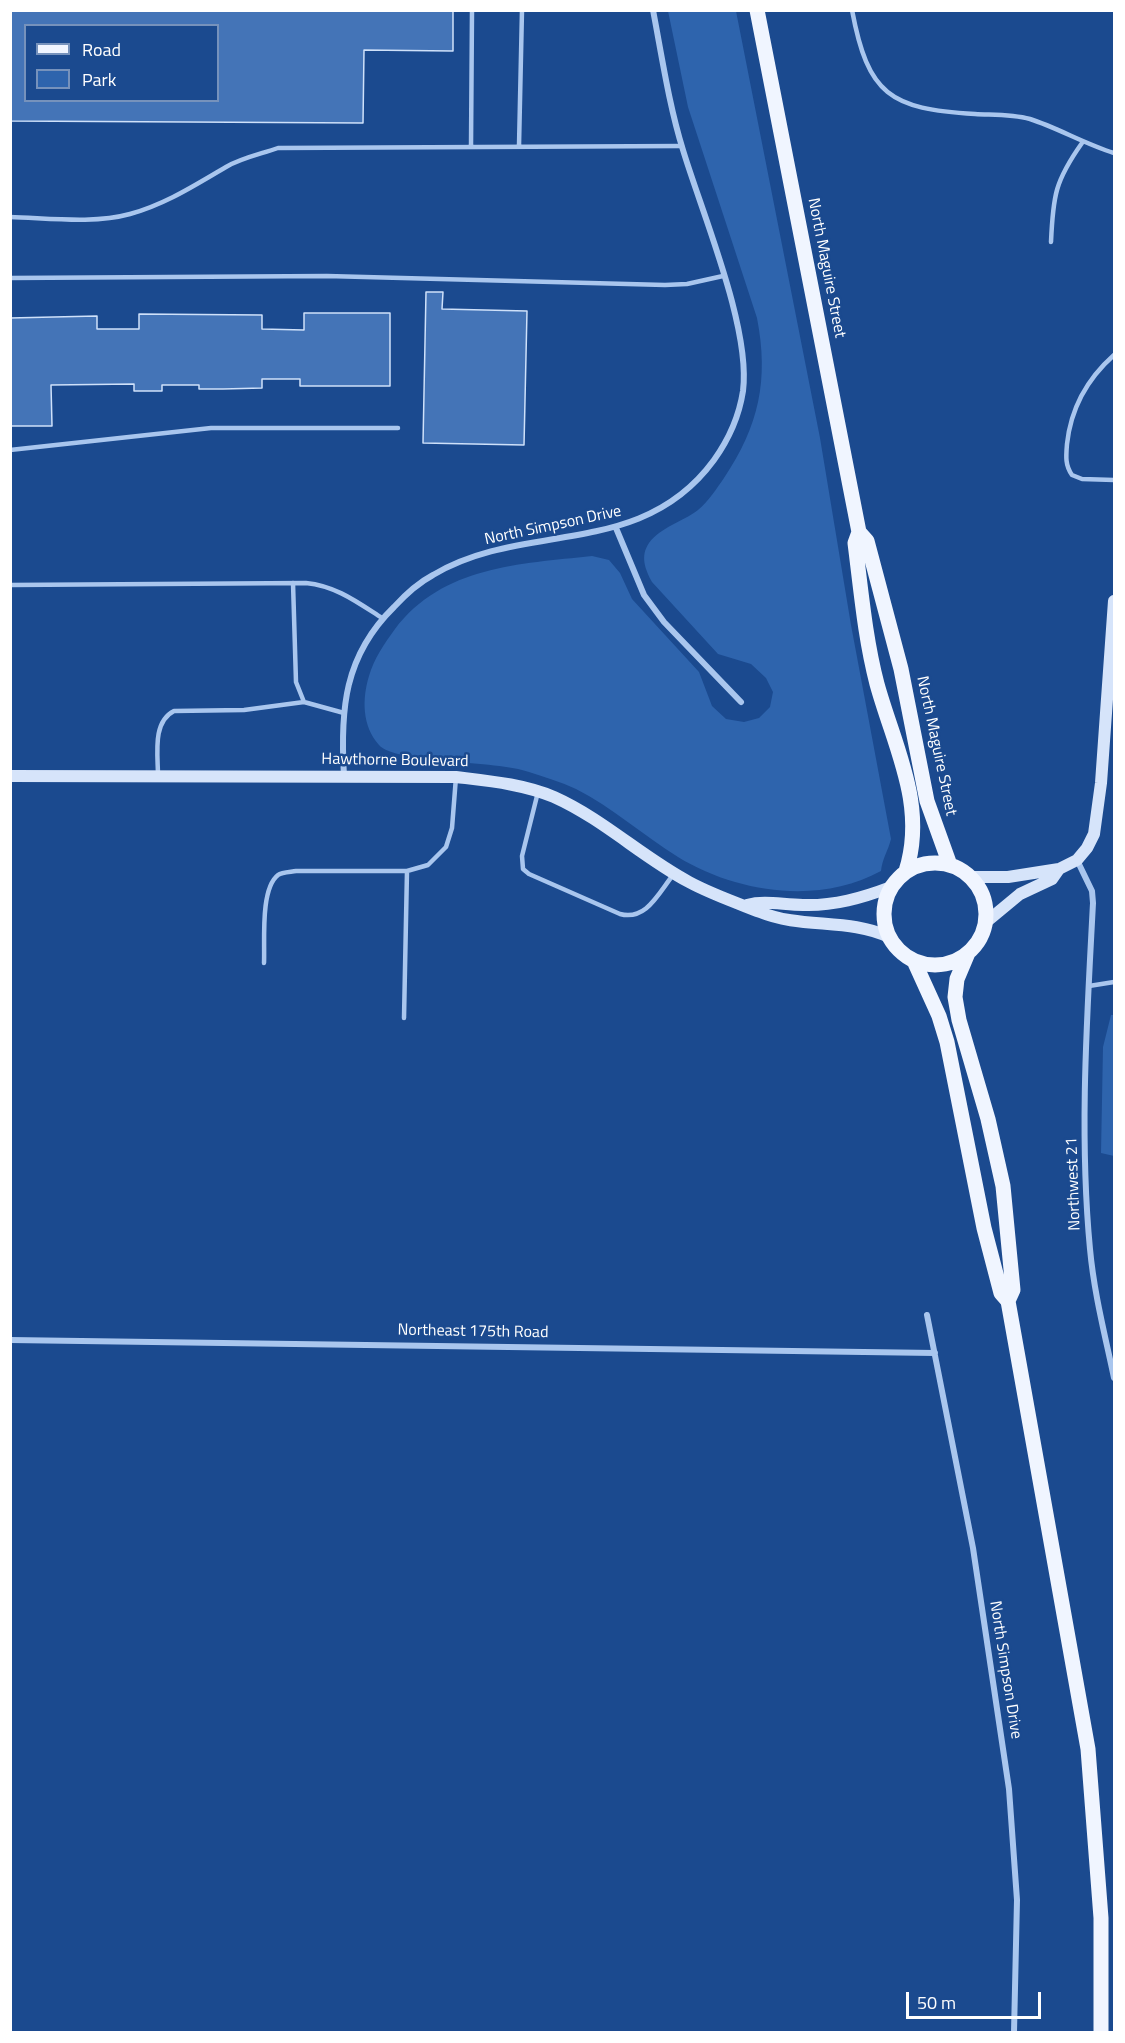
<!DOCTYPE html>
<html>
<head>
<meta charset="utf-8">
<style>
  body { margin:0 }
  #map { position:relative; width:1125px; height:2043px; overflow:hidden; background:#1b4a8f; font-family:"Titillium Web",sans-serif }
  canvas { display:block }
  .frame { position:absolute; inset:0; border:12px solid #fff; pointer-events:none }
  .legend { position:absolute; left:24px; top:24px; width:195px; height:78px; box-sizing:border-box; background:#1b4a8f; border:2px solid #7692bc; margin:0; padding:8px 10px; list-style:none; font-size:18px; color:#fff }
  .legend li { display:flex; align-items:center; gap:12px; height:30px }
  .legend b { width:30px; border:2px solid #7692bc }
  .scale { position:absolute; left:906px; top:1992px; width:135px; height:27px; box-sizing:border-box; border:3px solid #fff; border-top:0; padding-left:8px; font-size:18px; line-height:21px; white-space:nowrap; color:#fff; -webkit-text-stroke:4px #1b4a8f; paint-order:stroke }
</style>
</head>
<body>
<div id="map">
<canvas width="1125" height="2043"></canvas>
<div class="frame"></div>
<ul class="legend">
<li><b style="height:8px;background:#f0f5ff"></b>Road</li>
<li><b style="height:16px;background:#2e64ad"></b>Park</li>
</ul>
<div class="scale">50 m</div>
</div>
<script>
const context = document.querySelector('canvas').getContext('2d');
context.lineJoin = 'round';
function paint(path, color) { context.fillStyle = color; context.fill(path, 'evenodd'); }
function trace(path, color, width, dash) { context.strokeStyle = color; context.lineWidth = width; context.lineCap = dash ? 'butt' : 'round'; context.setLineDash(dash || []); context.stroke(path); }
function label(font, color, halo, rows, align = 'center') {
  context.font = font + ' "Titillium Web",sans-serif'; context.lineWidth = 5; context.setLineDash([]); context.textBaseline = 'middle'; context.strokeStyle = halo; context.fillStyle = color; for (const [text, x, y, turn = 0] of rows) {
    context.save(); context.translate(x, y); context.rotate((+turn || 0) * Math.PI / 180); context.textAlign = isNaN(turn) ? turn : align; if (halo) context.strokeText(text, 0, 0); context.fillText(text, 0, 0); context.restore();
  }
}
paint(new Path2D(`
  M668 11H736L820 438 851 625 891 839C888 851 882 859 881 871 819 905 737 893 678 857 644 836 612 807 576 789 561 782 544 777 529 772 497 760 395 764 379 745 362 726 362 699 369 676 374 659 384 644 395 629 443 566 519 564 592 556L609 560 620 573 632 599 699 672 712 706 726 719 744 722 759 718 770 707 773 692 766 678 751 664 718 654 652 582C645 569 640 556 649 543 661 527 682 522 698 510 708 502 717 488 724 478 759 426 769 380 757 318L688 107Z
  M1111 1015H1114V1156L1101 1153 1103 1047Z`), '#2e64ad');
const building = new Path2D(`
  M10 10 453 11V51L364 50 363 123 10 121ZM26 26H218V100H26Z
  M426 292H443L442 309 527 311 524 445 423 443Z
  M304 313H390V386H300V379H262V388L223 389H199V385H162V391H134V384L51 385 52 426H10V318L97 316V329H139V314L262 315V329L304 330Z`);
paint(building, '#4474b7');
trace(building, '#cfe1fa', 1.5);
trace(new Path2D(`
  M852 10C868 95 890 109 975 114 993 115 1012 114 1030 119 1058 128 1085 144 1114 153
  M471 146 472 10
  M519 146 522 10
  M10 217C48 218 94 224 130 214 166 204 195 185 226 167 241 158 261 154 278 148L682 146
  M1051 242C1053 196 1055 181 1082 143
  M10 278 327 276 665 285 687 284 723 276
  M1114 355C1087 379 1071 407 1067 444 1066 456 1065 465 1072 475L1082 479 1114 480
  M10 450 211 428H398
  M293 583 296 682 304 702 344 713
  M10 585 306 583C336 586 357 602 382 618
  M158 776C158 755 152 722 174 711L244 710 304 702
  M538 792 522 856 523 869 529 874 620 914C646 921 658 894 673 875
  M264 963C265 942 260 889 278 875 282 872 291 872 296 871H407L428 865 446 847 452 828 456 777
  M1089 986 1114 982
  M404 1018 407 871`), '#a9c6ee', 4.5);
trace(new Path2D(`
  M616 528 644 595 664 622 741 702
  M344 776C340 710 344 656 394 607 405 595 418 583 433 575 525 520 641 560 714 460 729 439 739 417 743 391 751 328 702 213 683 150 669 105 662 57 653 10
  M1077 860 1092 891 1093 903C1087 1018 1079 1134 1090 1249 1094 1293 1105 1335 1114 1378
  M927 1315 973 1548 1009 1789 1017 1900 1014 2032
  M10 1340 935 1353`), '#a9c6ee', 6);
trace(new Path2D(`
  M10 776 456 777C489 781 523 784 554 797 603 819 642 857 689 882 711 894 737 903 760 912 801 929 849 918 889 937
  M971 877H1008L1059 869
  M747 905C765 900 783 905 803 905 834 906 862 898 891 887
  M985 923 1020 894 1052 879 1059 869 1077 860 1087 848 1094 834 1101 783 1114 601`), '#d6e4fa', 12);
trace(new Path2D(`
  M757 10 859 532 867 541 901 669 927 801 950 865
  M859 532 855 543C861 590 865 638 877 684 894 746 927 805 906 871
  M884 914a51 51 0 1 1 102 0a51 51 0 1 1-102 0Z
  M968 953 957 979 955 997 959 1020 988 1119 1003 1186 1013 1290 1008 1301
  M914 961 939 1016 947 1042 984 1228 1001 1293 1008 1301 1088 1749 1101 1918V2032`), '#f0f5ff', 15);
label('16px', '#fff', '#1b4a8f', [
  ["North Maguire Street",826,268,79],
  ["North Simpson Drive",553,526,-12],
  ["North Maguire Street",936,746,78],
  ["Hawthorne Boulevard",395,761,1],
  ["Northwest 21",1074,1184,-92],
  ["Northeast 175th Road",473,1332,1],
  ["North Simpson Drive",1005,1670,81]
]);
</script>
</body>
</html>
